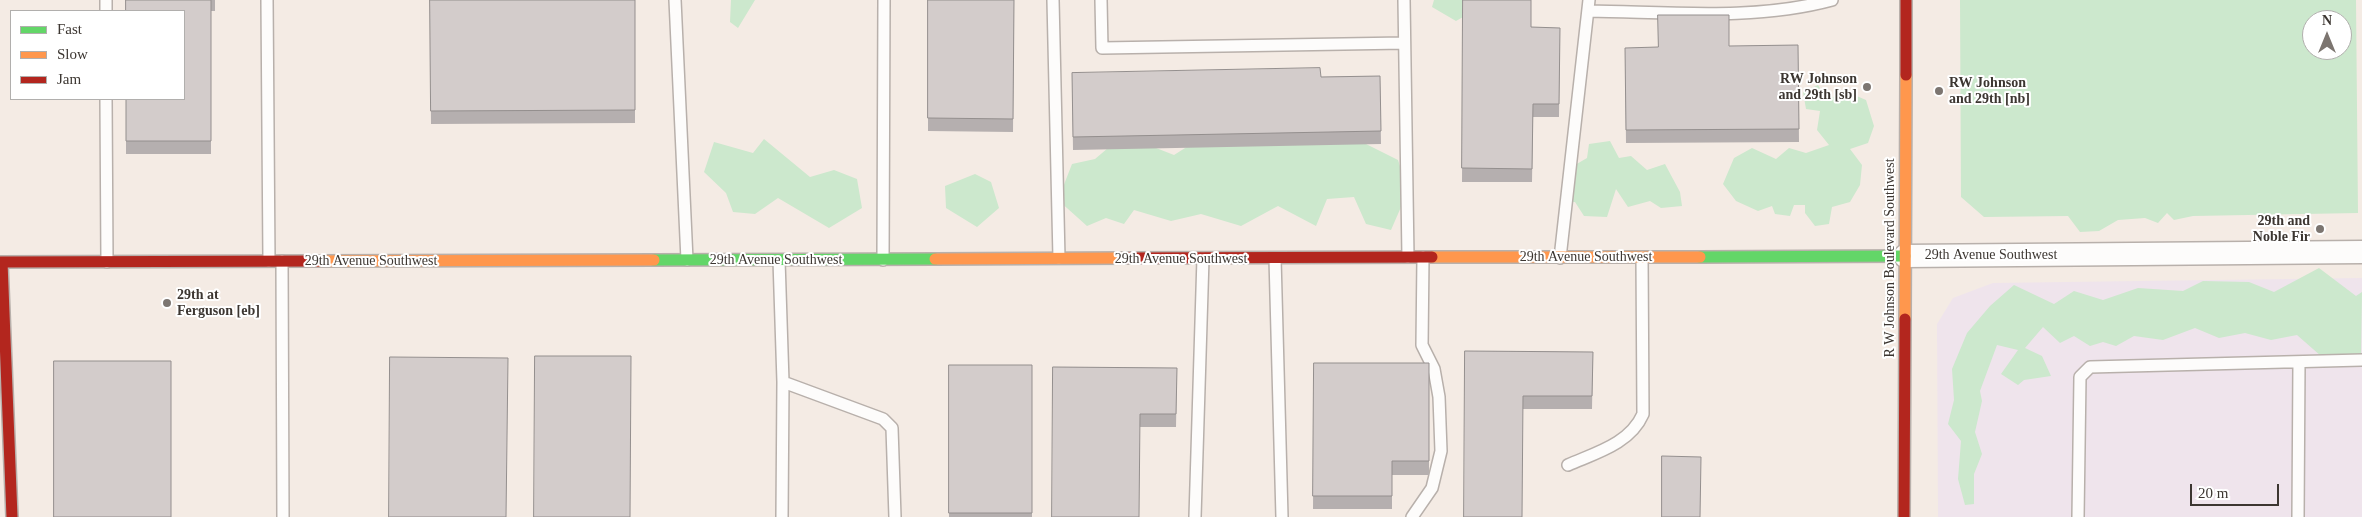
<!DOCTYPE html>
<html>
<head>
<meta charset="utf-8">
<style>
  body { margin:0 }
  #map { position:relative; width:2362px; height:517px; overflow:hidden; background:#f4ebe4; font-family:Georgia,serif }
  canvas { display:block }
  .legend { position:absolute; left:10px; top:10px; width:175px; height:90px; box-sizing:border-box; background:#fff; border:1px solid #b1afad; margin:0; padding:6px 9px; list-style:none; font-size:15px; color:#3c3631 }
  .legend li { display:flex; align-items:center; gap:10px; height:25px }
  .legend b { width:25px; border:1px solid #b1afad }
  .north { position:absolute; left:2302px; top:10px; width:50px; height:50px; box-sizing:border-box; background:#fff; border:1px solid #b1afad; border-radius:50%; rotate:0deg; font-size:14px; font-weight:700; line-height:20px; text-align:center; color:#3c3631 }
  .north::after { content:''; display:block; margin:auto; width:18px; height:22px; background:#7c7570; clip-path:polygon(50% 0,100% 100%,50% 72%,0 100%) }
  .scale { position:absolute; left:2190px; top:484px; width:89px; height:22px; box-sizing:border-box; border:2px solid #3c3631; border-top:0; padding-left:6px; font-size:15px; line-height:18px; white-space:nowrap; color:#3c3631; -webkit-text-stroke:4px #fff; paint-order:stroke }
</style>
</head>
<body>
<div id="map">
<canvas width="2362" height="517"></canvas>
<ul class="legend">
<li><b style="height:6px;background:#63d668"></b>Fast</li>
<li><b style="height:6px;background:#ff974d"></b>Slow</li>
<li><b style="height:6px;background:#b3261e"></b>Jam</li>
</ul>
<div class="north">N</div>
<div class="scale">20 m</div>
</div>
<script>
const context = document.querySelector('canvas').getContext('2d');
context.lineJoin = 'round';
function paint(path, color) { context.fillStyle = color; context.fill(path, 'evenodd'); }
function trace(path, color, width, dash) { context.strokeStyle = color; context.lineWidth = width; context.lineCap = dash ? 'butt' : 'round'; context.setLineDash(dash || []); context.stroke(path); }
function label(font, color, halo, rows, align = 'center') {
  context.font = font + ' Georgia,serif'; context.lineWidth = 4; context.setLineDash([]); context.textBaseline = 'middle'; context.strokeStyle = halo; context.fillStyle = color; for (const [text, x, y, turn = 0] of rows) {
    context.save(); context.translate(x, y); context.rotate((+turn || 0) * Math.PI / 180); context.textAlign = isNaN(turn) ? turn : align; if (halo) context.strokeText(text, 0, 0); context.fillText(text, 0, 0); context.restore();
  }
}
paint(new Path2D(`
  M2362 278V517H1938L1937 324 1953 298 1993 283Z`), '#efe4ec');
paint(new Path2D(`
  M731 0H755L738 28 730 22Z
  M1434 0H1470L1463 10V17L1456 21 1432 7Z
  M1960 0H2356L2358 213 2193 216 2174 220 2167 213 2158 223 2145 218 2118 220 2099 231 2080 232 2068 216 1984 217 1961 197ZM2312 20H2342V50H2312Z
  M1818 85 1827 100 1845 91 1866 100 1874 126 1868 143 1850 149 1862 165 1860 185 1850 202 1832 207 1829 224 1815 226 1805 213V205H1794L1790 216 1775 214 1772 206 1758 211 1736 201 1723 184 1734 158 1752 148 1776 159 1789 148 1806 153 1829 145 1817 130 1820 111 1806 109 1803 92Z
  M1212 131 1356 139 1398 160 1408 191 1391 230 1366 224 1354 197 1327 199 1316 226 1278 206 1241 226 1201 214 1171 221 1134 210 1124 224 1106 218 1087 226 1058 200 1072 164 1095 159 1108 148 1128 137 1174 155Z
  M764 139 810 177 834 170 857 179 862 208 829 228 778 198 755 214 733 212 726 193 704 172 714 142 753 153Z
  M1610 141 1619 158 1631 156 1647 170 1665 164 1680 192 1682 206 1661 208 1650 201 1628 207 1616 189 1607 217 1584 216 1575 202H1569L1575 165 1587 158 1589 144Z
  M975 174 991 182 999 208 977 227 946 208 945 186Z
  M2319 268 2356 296 2362 292 2361 355 2329 363 2297 335 2271 340 2245 333 2219 338 2195 328 2163 340 2134 336 2116 346 2103 342 2090 346 2074 336 2060 343 2043 327 2025 348 2042 356 2051 376 2024 380 2018 385 2001 374 2018 350 1997 345 1980 391 1982 401 1975 432 1982 454 1974 474V504L1965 505 1958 479 1961 441 1948 424 1954 400 1952 369 1967 333 1990 306 2014 285 2054 304 2074 291 2103 300 2138 288 2183 291 2203 281 2249 282 2274 292Z`), '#cce8cd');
const lane = new Path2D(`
  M106 0V11
  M267 0 269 261
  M675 0 687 260
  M1053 0 1059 258
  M1101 0 1102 48 1404 43
  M1404 0 1408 257
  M1589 11C1668 12 1755 21 1832 0
  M106 99 107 262
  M1275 258 1282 517
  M1560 258 1589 0
  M779 260 783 382 782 517
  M883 260 884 0
  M282 261 283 517
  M783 382 883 419 892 428 895 517
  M1568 465C1595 453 1630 444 1643 414L1642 257
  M1195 517 1203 258
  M1412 517 1432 488 1441 451 1439 397 1434 369 1422 345 1423 257
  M2078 517 2080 377 2090 367 2362 360
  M2298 517 2299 362`);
const street = new Path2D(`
  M1905 256 2362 252`);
const fast = new Path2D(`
  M1700 257 1905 256
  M654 260 935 259`);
const slow = new Path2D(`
  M1432 257H1700
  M935 259 1126 258
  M319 261 654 260
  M1905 319 1906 75`);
const jam = new Path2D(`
  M1906 75V0
  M1126 258 1432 257
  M0 262 319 261
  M2 262 12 517
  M1904 517 1905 319`);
trace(lane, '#b8b0ab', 14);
trace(street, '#b8b0ab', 25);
trace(fast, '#b8b0ab', 14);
trace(slow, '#b8b0ab', 14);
trace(jam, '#b8b0ab', 14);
trace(lane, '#fdfcfb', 11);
trace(street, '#fdfcfb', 22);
trace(fast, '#63d668', 11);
trace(slow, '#ff974d', 11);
trace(jam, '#b3261e', 11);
paint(new Path2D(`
  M126 0H215V11H211V154H126Z
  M430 0H635V123L431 124Z
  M928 0H1014L1013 132 928 131Z
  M1463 0 1531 27 1560 28 1559 117H1533L1532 182H1462Z
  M1798 45 1799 142 1626 143 1625 48Z
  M1072 73 1321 77 1380 76 1381 144 1073 150Z
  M1465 351 1593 352 1592 409H1523Z
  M1314 363H1429V475H1392V509H1313Z
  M949 365H1032V517H949Z
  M1053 367 1177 368 1176 427H1140Z`), '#b5afaf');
const building = new Path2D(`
  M126 0H211V141H126V99H184V11H126Z
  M430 0H635V110L431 111Z
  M928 0H1014L1013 119 928 118Z
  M1463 0H1531V27L1560 28 1559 104H1533L1532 169 1462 168Z
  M1658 15H1729V46L1798 45 1799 129 1626 130 1625 48 1658 47Z
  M1320 68 1321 77 1380 76 1381 131 1073 137 1072 73Z
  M1465 351 1593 352 1592 396H1523L1522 517H1464Z
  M535 356H631L630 517H534Z
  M390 357 508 358 506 517H389Z
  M54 361H171V517H54Z
  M1314 363H1429V461H1392V496H1313Z
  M949 365H1032V513H949Z
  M1053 367 1177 368 1176 414H1140L1139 517H1052Z
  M1662 456 1701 457 1700 517H1662Z`);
paint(building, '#d3cccb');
trace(building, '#948f8e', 1);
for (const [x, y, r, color] of [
  [1867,87,5,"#7c7570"],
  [1939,91,5,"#7c7570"],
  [2320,229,5,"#7c7570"],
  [167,303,5,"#7c7570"]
]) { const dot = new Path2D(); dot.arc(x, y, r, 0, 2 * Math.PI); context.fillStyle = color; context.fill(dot); trace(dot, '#fff', 2); }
label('bold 14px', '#3c3631', '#fff', [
  ["RW Johnson",1857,79],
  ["and 29th [sb]",1857,95],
  ["RW Johnson",1949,83,"left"],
  ["and 29th [nb]",1949,99,"left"],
  ["29th and",2310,221],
  ["Noble Fir",2310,237],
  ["29th at",177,295,"left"],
  ["Ferguson [eb]",177,311,"left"]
], 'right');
label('14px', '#3c3631', '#fff', [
  ["29th Avenue Southwest",1991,255],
  ["29th Avenue Southwest",1586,257],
  ["R W Johnson Boulevard Southwest",1890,258,-90],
  ["29th Avenue Southwest",1181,259],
  ["29th Avenue Southwest",776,260],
  ["29th Avenue Southwest",371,261]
]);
</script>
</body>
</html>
